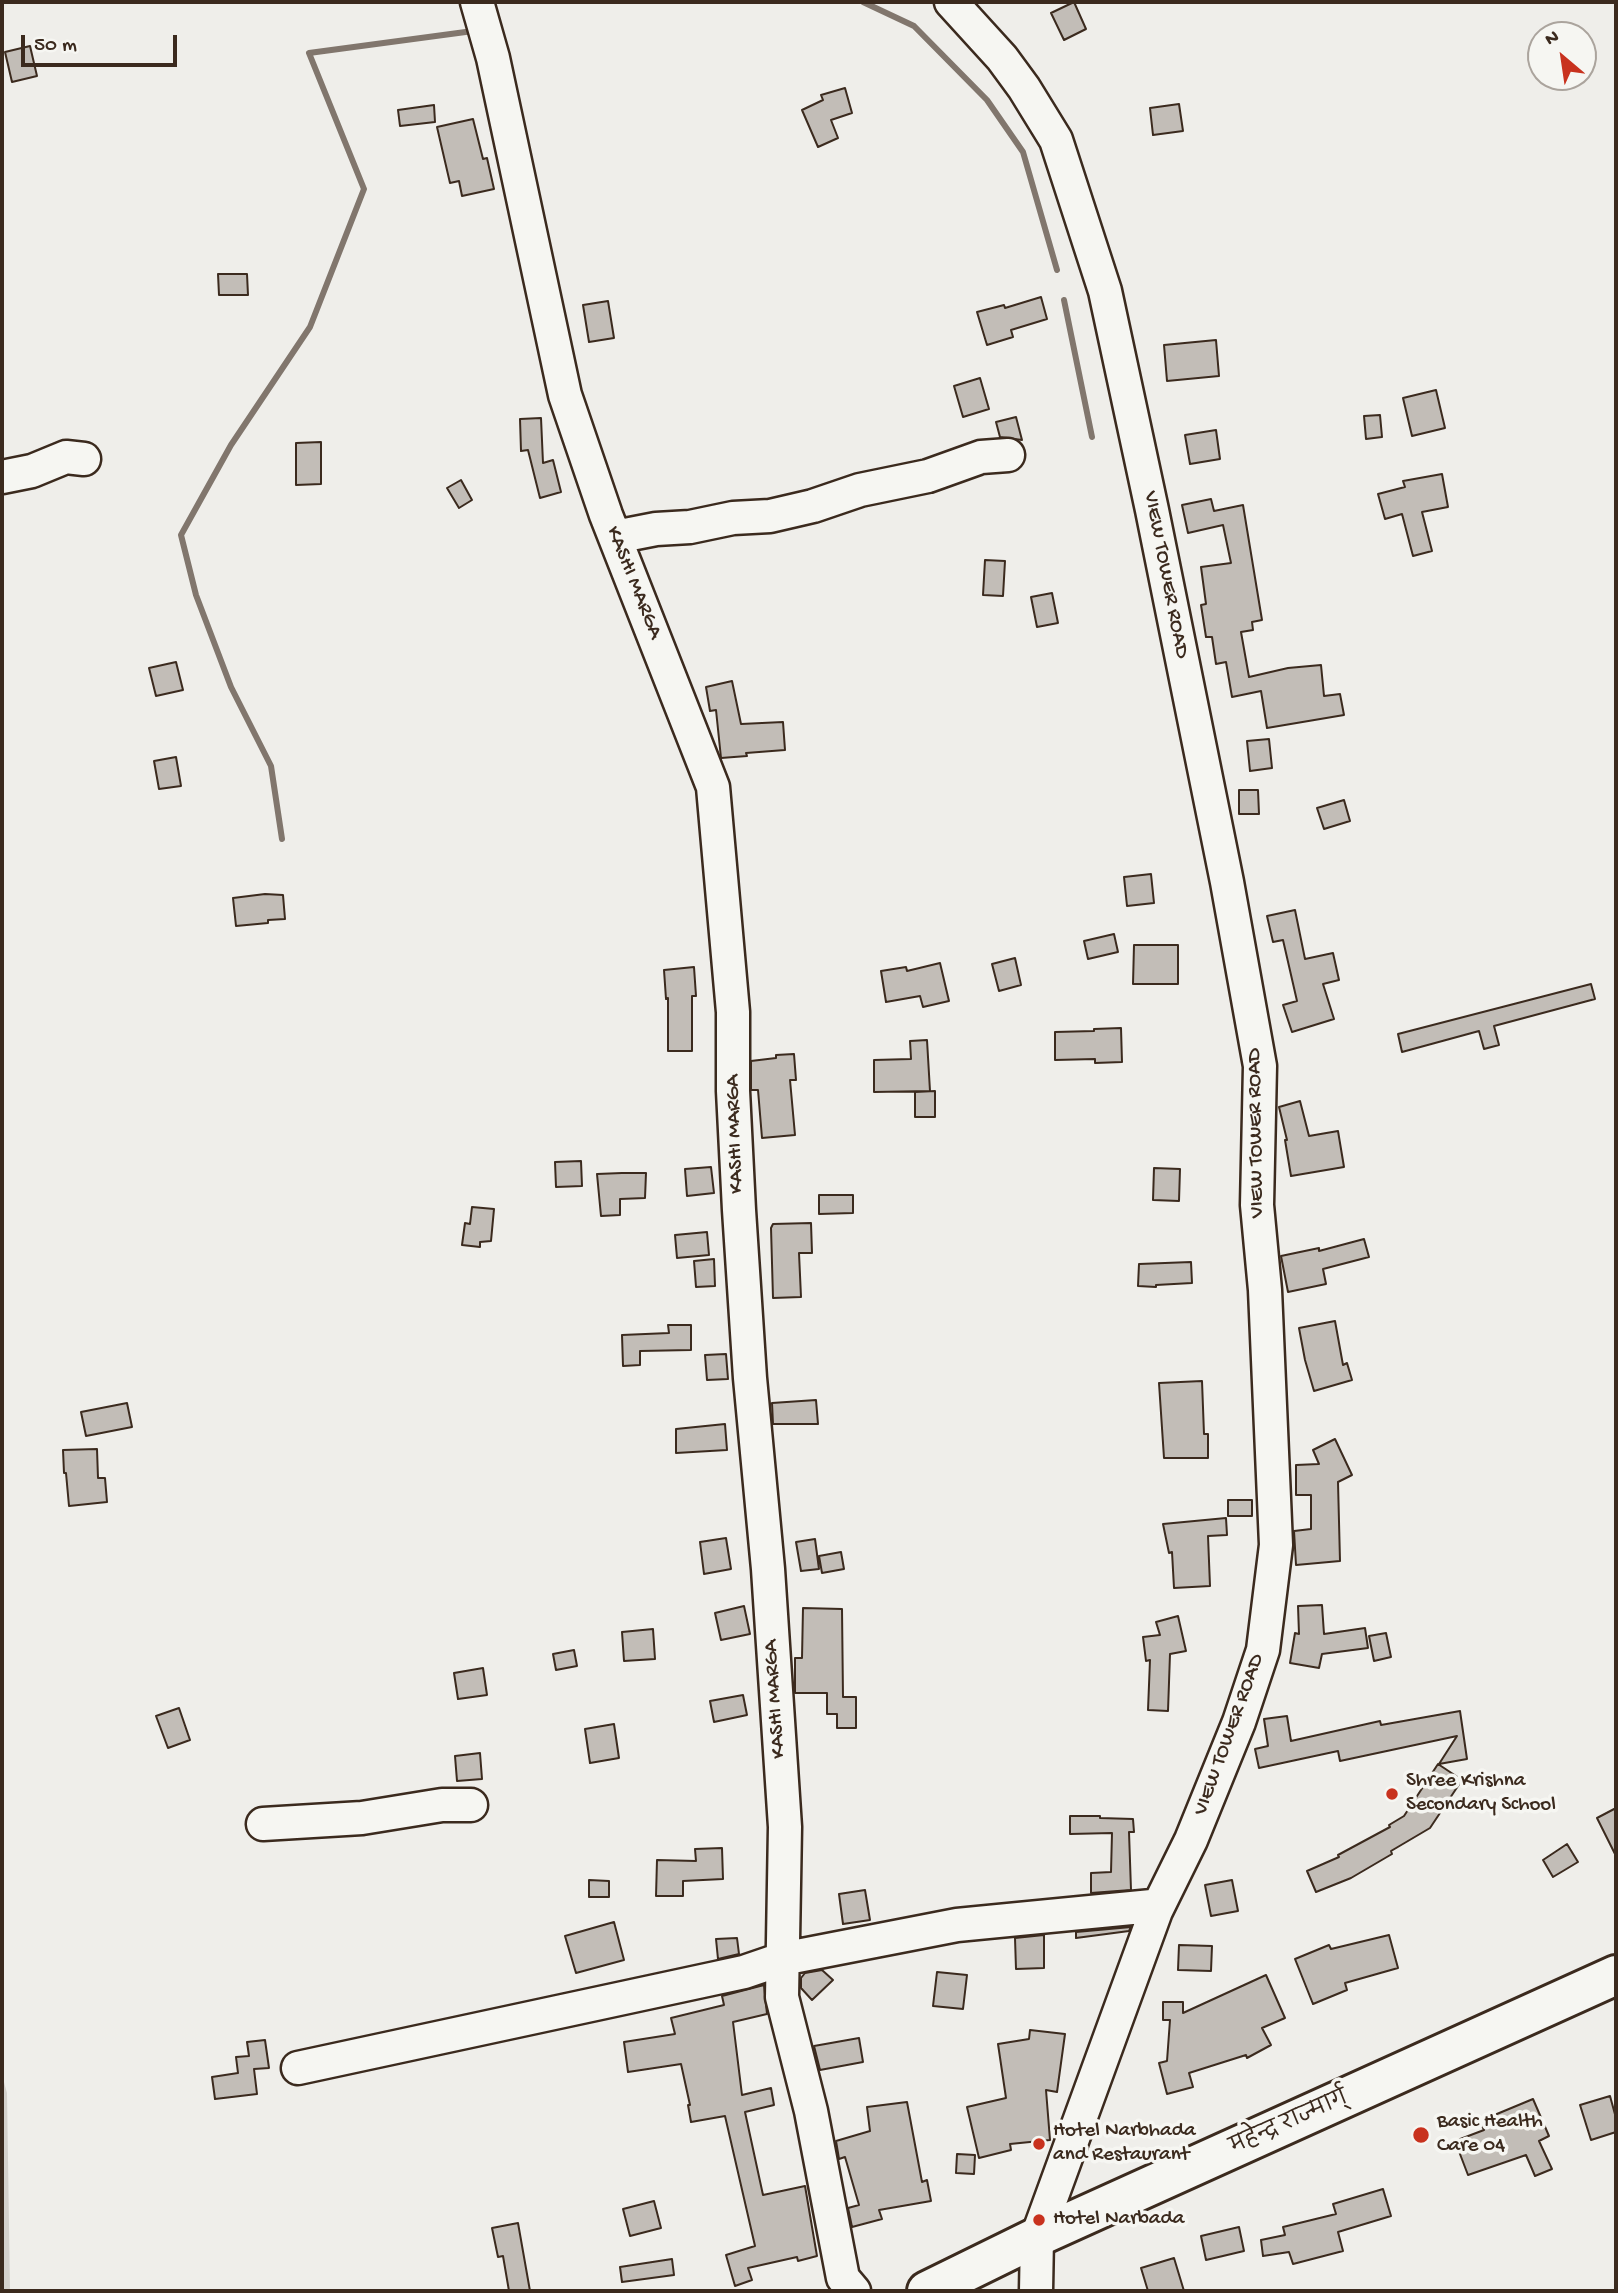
<!DOCTYPE html>
<html>
<head>
<meta charset="utf-8">
<style>
  body { margin:0 }
  #map { position:relative; width:1618px; height:2293px; overflow:hidden; background:#efeeea; font-family:"Gochi Hand",sans-serif }
  canvas { display:block }
  .frame { position:absolute; inset:0; border:4px solid #3b2a1e; pointer-events:none }
  .north { position:absolute; left:1527px; top:21px; width:70px; height:70px; box-sizing:border-box; background:#f6f6f2; border:2px solid #aba49d; border-radius:50%; rotate:331deg; font-size:19px; font-weight:700; line-height:28px; text-align:center; color:#3b2a1e }
  .north::after { content:''; display:block; margin:auto; width:24px; height:32px; background:#c8321e; clip-path:polygon(50% 0,100% 100%,50% 72%,0 100%) }
  .scale { position:absolute; left:21px; top:35px; width:156px; height:32px; box-sizing:border-box; border:4px solid #3b2a1e; border-top:0; padding-left:9px; font-size:21px; line-height:24px; white-space:nowrap; color:#3b2a1e; -webkit-text-stroke:5px #f6f6f2; paint-order:stroke }
</style>
</head>
<body>
<div id="map">
<canvas width="1618" height="2293"></canvas>
<div class="frame"></div>
<div class="north">N</div>
<div class="scale">50 m</div>
</div>
<script>
const context = document.querySelector('canvas').getContext('2d');
context.lineJoin = 'round';
function paint(path, color) { context.fillStyle = color; context.fill(path, 'evenodd'); }
function trace(path, color, width, dash) { context.strokeStyle = color; context.lineWidth = width; context.lineCap = dash ? 'butt' : 'round'; context.setLineDash(dash || []); context.stroke(path); }
function label(font, color, halo, rows, align = 'center') {
  context.font = font + ' "Gochi Hand","Playpen Sans Deva",sans-serif'; context.lineWidth = 7; context.setLineDash([]); context.textBaseline = 'middle'; context.strokeStyle = halo; context.fillStyle = color; for (const [text, x, y, turn = 0] of rows) {
    context.save(); context.translate(x, y); context.rotate((+turn || 0) * Math.PI / 180); context.textAlign = isNaN(turn) ? turn : align; if (halo) context.strokeText(text, 0, 0); context.fillText(text, 0, 0); context.restore();
  }
}
paint(new Path2D(`
  M2 2075 7 2093 10 2291H2Z`), '#d4d1cc');
trace(new Path2D(`
  M863 2 914 26 987 100 1023 152 1057 270
  M1064 300 1092 437
  M282 839 271 766 231 687 196 595 181 535 231 445 310 327 364 189 309 53 473 31`), '#81766d', 6);
const building = new Path2D(`
  M1074 2 1086 29 1064 40 1051 13Z
  M30 46 37 76 12 82 5 52Z
  M845 88 852 113 831 120 838 138 818 147 802 110 823 100 821 95Z
  M1179 104 1183 131 1153 135 1150 108Z
  M434 105 435 122 400 126 398 110Z
  M473 119 483 159 487 158 494 189 462 196 459 181 450 183 437 127Z
  M218 274H247L248 295H219Z
  M1041 297 1047 319 1011 330 1013 337 987 345 977 312 1004 305 1005 308Z
  M608 301 614 338 589 342 583 305Z
  M1216 340 1219 376 1167 381 1164 345Z
  M980 378 989 409 963 417 954 386Z
  M1436 390 1445 428 1412 436 1403 398Z
  M1380 415 1382 437 1366 439 1364 416Z
  M1016 417 1022 440 1000 437 996 422Z
  M541 418 543 463 553 460 561 492 540 498 528 450 521 451 520 419Z
  M1216 430 1220 459 1190 464 1185 435Z
  M321 442V484L296 485V443Z
  M1442 474 1448 507 1422 512 1432 551 1413 556 1402 514 1385 519 1378 494 1405 487 1403 481Z
  M461 480 472 500 459 508 447 488Z
  M1211 499 1214 511 1243 505 1262 620 1252 622 1253 630 1241 632 1249 677 1288 668 1321 665 1324 696 1340 694 1344 715 1267 728 1261 691 1232 697 1226 662 1216 664 1212 637H1206L1201 605 1206 604 1201 567 1231 563 1223 525 1188 533 1182 505Z
  M985 560 1005 561 1003 596 983 595Z
  M1052 593 1058 623 1037 627 1031 597Z
  M176 662 183 690 156 696 149 668Z
  M732 681 741 724 783 722 785 750 746 753 747 756 721 758 716 710 710 711 706 687Z
  M1269 739 1272 768 1250 771 1247 741Z
  M176 757 181 786 159 789 154 761Z
  M1239 790H1258L1259 814H1239Z
  M1344 800 1350 821 1324 829 1317 808Z
  M1151 874 1154 903 1127 906 1124 877Z
  M265 894 283 895 285 919 268 920V923L236 926 233 898Z
  M1295 910 1305 959 1333 953 1339 980 1323 984 1334 1019 1292 1032 1283 1005 1297 1001 1283 940 1273 942 1267 916Z
  M1114 934 1118 952 1088 959 1084 941Z
  M1134 945H1178V984H1133Z
  M1015 958 1021 985 999 991 992 964Z
  M940 963 949 1001 923 1007 920 996 886 1002 881 971 906 967 907 971Z
  M694 967 696 996H692V1051H668V998L666 999 664 970Z
  M1591 984 1595 999 1494 1026 1499 1045 1484 1049 1479 1031 1402 1052 1398 1034Z
  M1121 1028 1122 1062 1095 1063V1059L1055 1060V1032L1094 1031V1029Z
  M927 1040 930 1091 874 1092V1060L911 1059 910 1041Z
  M794 1054 796 1080H790L795 1135 762 1138 758 1090H751V1061L776 1058V1055Z
  M935 1091V1117H915V1092Z
  M1300 1101 1309 1136 1338 1131 1344 1167 1291 1176 1285 1140H1287L1279 1107Z
  M581 1161 582 1186 556 1187 555 1162Z
  M711 1167 714 1193 687 1196 685 1169Z
  M1154 1168 1180 1169 1179 1201 1153 1200Z
  M622 1173H646L645 1198 620 1199V1215L601 1216 597 1174Z
  M819 1195H853V1213L819 1214Z
  M472 1207 494 1209 491 1241 480 1242V1247L462 1245 465 1223 470 1224Z
  M811 1223 812 1253H799L801 1297 773 1298 771 1228 773 1224Z
  M707 1232 709 1255 677 1258 675 1235Z
  M1364 1239 1369 1257 1323 1269 1326 1284 1288 1292 1281 1256 1319 1248V1251Z
  M714 1259 715 1286 696 1287 694 1261Z
  M1191 1262 1192 1283 1156 1285V1287L1138 1286 1139 1264Z
  M1335 1321 1343 1365 1347 1363 1352 1380 1314 1391 1305 1360 1299 1328Z
  M668 1325H691V1350L640 1351V1365L623 1366 622 1335 669 1333Z
  M726 1354 728 1379 707 1380 705 1355Z
  M1202 1381 1204 1434H1208V1458H1164L1159 1383Z
  M816 1400 818 1424H773L772 1403Z
  M127 1403 132 1427 86 1436 81 1412Z
  M725 1424 727 1450 676 1453V1429Z
  M1335 1439 1352 1475 1338 1482 1340 1561 1296 1565 1294 1531 1311 1529V1495H1296V1465L1319 1464 1313 1450Z
  M97 1449 98 1478H105L107 1502 69 1506 66 1473H64L63 1450Z
  M1228 1500H1252V1516H1228Z
  M1226 1518 1227 1535 1208 1536 1210 1586 1174 1588 1172 1552 1169 1553 1163 1524Z
  M726 1538 731 1569 704 1574 700 1542Z
  M815 1539 819 1569 801 1571 796 1542Z
  M841 1552 844 1569 822 1573 819 1556Z
  M1322 1605 1324 1634 1365 1628 1368 1648 1322 1654 1319 1668 1290 1663 1295 1633 1299 1634 1298 1606Z
  M744 1606 750 1634 721 1640 715 1613Z
  M803 1608 842 1609 843 1697H856V1728H837V1714H827V1693H795V1658H802Z
  M1178 1616 1186 1651 1170 1654 1168 1711 1148 1710 1150 1660 1146 1661 1143 1637 1160 1635 1156 1622Z
  M653 1629 655 1659 624 1661 622 1632Z
  M1386 1633 1391 1657 1374 1661 1369 1636Z
  M574 1650 577 1666 556 1670 553 1654Z
  M483 1668 487 1695 458 1699 454 1673Z
  M743 1695 747 1715 714 1722 710 1701Z
  M179 1708 190 1740 168 1748 156 1716Z
  M1460 1711 1467 1759 1439 1764 1457 1736 1340 1761 1338 1751 1259 1768 1255 1749 1268 1746 1264 1719 1287 1716 1291 1741 1380 1721 1381 1725Z
  M614 1724 619 1758 590 1763 585 1729Z
  M480 1753 482 1779 457 1781 455 1756Z
  M1438 1764 1462 1780 1430 1828 1391 1851 1392 1854 1351 1878 1316 1892 1307 1871 1339 1857 1338 1855 1390 1827 1389 1825 1404 1816Z
  M1616 1808V1856L1597 1818Z
  M1070 1816H1100V1818L1133 1819 1134 1832H1129L1131 1890 1091 1893V1873L1111 1872 1112 1833 1070 1834Z
  M1567 1844 1578 1862 1553 1877 1543 1860Z
  M722 1848 723 1879 683 1881V1896H656L657 1860 696 1861 695 1849Z
  M589 1880 609 1881V1897H589Z
  M1232 1880 1238 1911 1211 1916 1205 1885Z
  M865 1890 870 1920 843 1924 839 1894Z
  M614 1922 624 1960 576 1973 565 1936Z
  M1131 1927 1129 1931 1076 1938V1932Z
  M1044 1935V1968L1016 1969 1015 1938Z
  M1389 1935 1398 1968 1345 1983 1347 1990 1313 2004 1295 1959 1329 1945 1331 1949Z
  M737 1938 739 1954 718 1959 716 1939Z
  M1179 1945 1212 1946 1211 1971 1178 1970Z
  M822 1970 833 1980 812 2000 801 1988V1978L805 1973Z
  M937 1972 967 1975 963 2009 933 2006Z
  M1266 1975 1285 2018 1262 2028 1271 2045 1247 2058 1246 2055 1189 2073 1193 2087 1167 2094 1159 2063 1167 2061 1170 2020H1163V2002H1183V2013Z
  M764 1985 767 2014 733 2022 742 2095 771 2088 774 2105 745 2112 763 2195 805 2186 817 2256 798 2261 797 2257 748 2268 752 2280 735 2286 726 2255 755 2246 725 2116 691 2122 688 2105H690L681 2064 628 2072 624 2042 675 2034 671 2018 724 2005 722 1996Z
  M1030 2030 1065 2034 1057 2092 1046 2090 1050 2140 1010 2144 1011 2150 979 2158 967 2107 1006 2098 998 2044 1029 2039Z
  M859 2038 863 2062 820 2070 814 2046Z
  M265 2040 269 2068 254 2069 257 2094 215 2099 212 2077 238 2073 236 2057 249 2056 247 2042Z
  M1610 2096 1616 2118V2132L1591 2140 1580 2105Z
  M1533 2099 1549 2136 1539 2141 1552 2169 1535 2176 1526 2155 1468 2175 1455 2141 1484 2130 1480 2121Z
  M907 2102 922 2182 927 2180 931 2201 879 2210 882 2219 852 2227 848 2208 859 2205 845 2157 839 2159 836 2141 870 2131 867 2107Z
  M957 2154 975 2155 974 2174 956 2173Z
  M1383 2189 1391 2216 1338 2232 1343 2251 1293 2264 1289 2252 1263 2256 1261 2240 1285 2235 1283 2227 1336 2214 1333 2204Z
  M654 2201 661 2228 630 2236 623 2209Z
  M518 2223 530 2291H509L503 2256 498 2257 492 2228Z
  M1239 2227 1244 2251 1206 2260 1201 2236Z
  M1174 2258 1184 2291H1148L1141 2268Z
  M672 2259 674 2275 622 2282 620 2267Z`);
paint(building, '#c2bdb7');
trace(building, '#3b2a1e', 2);
const minor = new Path2D(`
  M477 2 493 58 565 395 606 515 713 787 733 1012V1091L739 1210 750 1378 768 1569 785 1827 782 1997 811 2111 843 2278 854 2291
  M951 2 1002 58 1024 88 1056 140 1105 291 1152 510 1227 882 1260 1066 1257 1205 1265 1290 1276 1545 1263 1650 1239 1722 1191 1840 1156 1911 1037 2237 1036 2291
  M2 477 32 471 66 457 84 459
  M615 537 656 529 690 527 733 518 770 516 813 506 860 490 928 476 981 457 1008 455
  M263 1824 362 1818 442 1805H471
  M298 2068 744 1972 782 1959 957 1925 1152 1906 1156 1911`);
const highway = new Path2D(`
  M927 2291 1037 2237 1616 1975`);
trace(minor, '#3b2a1e', 37);
trace(highway, '#3b2a1e', 44);
trace(minor, '#f6f6f2', 32);
trace(highway, '#f6f6f2', 38);
for (const [x, y, r, color] of [
  [1392,1794,7,"#c8321e"],
  [1421,2135,9,"#c8321e"],
  [1039,2144,7,"#c8321e"],
  [1039,2220,7,"#c8321e"]
]) { const dot = new Path2D(); dot.arc(x, y, r, 0, 2 * Math.PI); context.fillStyle = color; context.fill(dot); trace(dot, '#f6f6f2', 2.5); }
label('21px', '#3b2a1e', '#f6f6f2', [
  ["VIEW TOWER ROAD",1165,575,79],
  ["KASHI MARGA",633,583,68],
  ["VIEW TOWER ROAD",1257,1133,-91],
  ["KASHI MARGA",736,1134,-92],
  ["KASHI MARGA",776,1699,-94],
  ["VIEW TOWER ROAD",1230,1735,-70],
  ["महेन्द्र राज्मार्ग्",1290,2124,-24]
]);
label('21px', '#3b2a1e', '#f6f6f2', [
  ["Shree Krishna",1406,1782],
  ["Secondary School",1406,1806],
  ["Basic Health",1437,2123],
  ["Care 04",1437,2147],
  ["Hotel Narbhada",1053,2132],
  ["and Restaurant",1053,2156],
  ["Hotel Narbada",1053,2220]
], 'left');
</script>
</body>
</html>
